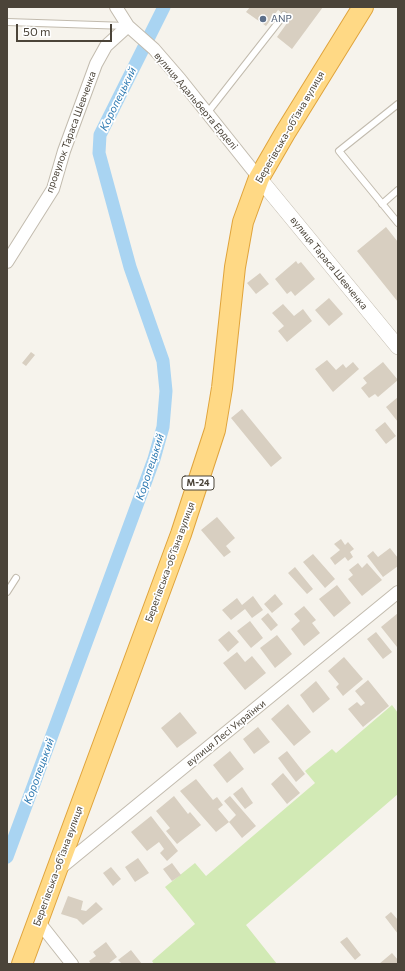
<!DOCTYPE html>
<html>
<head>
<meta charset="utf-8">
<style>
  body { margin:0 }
  #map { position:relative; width:405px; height:971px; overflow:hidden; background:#f6f3ec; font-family:Commissioner,sans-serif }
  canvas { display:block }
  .frame { position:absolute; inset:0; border:8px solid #4b4439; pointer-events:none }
  .scale { position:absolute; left:16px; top:24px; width:96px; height:18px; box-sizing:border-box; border:2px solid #4b4439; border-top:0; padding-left:5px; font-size:12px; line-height:14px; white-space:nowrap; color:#4b4439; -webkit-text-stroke:3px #fff; paint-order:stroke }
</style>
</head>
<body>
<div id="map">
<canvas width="405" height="971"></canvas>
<div class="frame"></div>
<div class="scale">50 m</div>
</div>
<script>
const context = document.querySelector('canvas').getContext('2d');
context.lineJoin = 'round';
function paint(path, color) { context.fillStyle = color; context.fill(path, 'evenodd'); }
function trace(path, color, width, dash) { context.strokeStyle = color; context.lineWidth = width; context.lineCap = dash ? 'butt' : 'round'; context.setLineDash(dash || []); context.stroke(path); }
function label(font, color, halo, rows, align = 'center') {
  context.font = font + ' Commissioner,sans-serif'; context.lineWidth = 3.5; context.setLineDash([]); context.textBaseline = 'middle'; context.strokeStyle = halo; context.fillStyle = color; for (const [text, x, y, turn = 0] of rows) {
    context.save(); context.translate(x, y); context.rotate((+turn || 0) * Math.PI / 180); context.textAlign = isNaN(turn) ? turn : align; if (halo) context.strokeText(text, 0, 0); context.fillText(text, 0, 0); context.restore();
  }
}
paint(new Path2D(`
  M392 705 398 713V794L246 925 277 964H154L152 961 195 924 165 887 195 863 206 876 315 783 305 771 332 749 336 753Z`), '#d2eab5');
trace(new Path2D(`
  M7 857 154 459 163 427 166 391 163 361 130 267 99 153 100 135 164 7`), '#a9d4f2', 13);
paint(new Path2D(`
  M250 7H323L292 49 277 37 290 19 278 10 266 26 246 12Z
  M386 227 398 242V302L357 251Z
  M296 261 298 264 301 262 315 279 295 296 291 291 287 294 275 279Z
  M260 273 269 284 256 294 247 283Z
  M329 298 343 314 329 326 315 310Z
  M283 304 294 316 303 309 312 321 287 342 278 331 284 326 272 313Z
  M31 352 35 355 26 366 22 363Z
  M327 360 336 370 343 364 346 368 353 362 359 369 333 392 315 369Z
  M383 362 398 380 378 397 375 394 369 398 361 388 367 383 363 378Z
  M398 397V422L386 407Z
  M242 409 282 458 271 467 231 418Z
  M385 422 396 436 386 444 375 430Z
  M217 517 235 538 226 546 231 552 224 557 201 530Z
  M341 539 345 545 348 542 354 549 350 552 353 557 348 561 345 557 335 565 330 558 340 550 334 544Z
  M390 548 398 558V566L383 577 367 556 373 551 378 557Z
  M313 554 335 579 325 588 303 562Z
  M358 563 362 568 367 563 382 580 362 596 348 579 353 575 349 570Z
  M295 567 313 589 307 594 288 573Z
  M337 585 351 603 334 617 319 599Z
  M275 594 283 604 272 613 264 604Z
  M253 596 263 610 252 618 245 609 231 620 222 610 237 598 242 605Z
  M304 606 316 620 312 623 320 633 304 646 291 629 300 621 294 614Z
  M268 613 278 625 271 631 261 619Z
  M398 613V646L397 647 381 627Z
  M250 621 263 638 251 648 237 631Z
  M229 631 239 642 228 652 218 640Z
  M376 632 392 652 383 659 367 639Z
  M277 635 292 654 275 668 260 648Z
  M237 652 245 662 252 656 266 673 245 690 223 663Z
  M344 657 363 679 343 696 336 687 339 684 328 671Z
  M368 680 389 706 363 727 348 709 357 702 361 706 365 703 355 691Z
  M316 681 330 699 313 713 300 695Z
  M288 704 311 732 294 746 271 719Z
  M180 712 197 733 177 748 161 728Z
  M258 727 270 742 254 754 243 739Z
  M230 751 244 769 227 783 213 765Z
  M287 751 305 774 296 782 278 758Z
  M283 773 300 793 287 804 271 784Z
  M196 779 213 800 217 797 223 805 218 809 229 822 236 815 224 801 230 796 256 826 242 838 229 822 216 832 180 791Z
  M242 787 253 803 245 809 233 794Z
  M174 796 188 814 190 812 201 825 177 844 166 831 170 828 156 811Z
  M151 816 178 851 167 861 160 853 164 849 159 842 147 851 131 832Z
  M138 858 149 873 135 882 125 867Z
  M172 863 181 875 172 881 163 869Z
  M111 867 121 879 113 886 103 873Z
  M68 896 83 901 81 910 86 911 96 902 103 909 83 925 77 919 61 914Z
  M391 912 398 920V934L385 917Z
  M347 937 361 955 355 960 340 942Z
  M106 942 117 957 108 964H91L89 961 96 956 93 952Z
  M131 950 142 964H122L118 960Z
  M392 953 398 960V964H379Z`), '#d8cfc1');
const service = new Path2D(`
  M7 22 127 26
  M398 104 339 151 398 223
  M208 112 284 15
  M382 204 398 190
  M7 592 16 578`);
const minor = new Path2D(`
  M116 7 128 26 154 49 180 79 259 178
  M7 262 53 189 64 151 96 64 106 46 128 26
  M58 870 398 592
  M38 921 72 964`);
const tertiary = new Path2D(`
  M259 178 398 347`);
const trunk = new Path2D(`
  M22 964 181 534 215 430 222 388 235 267 243 222 259 178 285 133 363 7`);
trace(service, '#c2bbae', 8);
trace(minor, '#c2bbae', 14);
trace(tertiary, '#c2bbae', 16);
trace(trunk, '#e0a43c', 22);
trace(service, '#fff', 6);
trace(minor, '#fff', 12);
trace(tertiary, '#fff', 15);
trace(trunk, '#ffd985', 20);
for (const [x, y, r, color] of [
  [263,19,4,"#5c6f8a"]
]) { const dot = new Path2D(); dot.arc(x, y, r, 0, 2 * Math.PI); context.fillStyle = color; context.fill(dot); trace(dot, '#fff', 1.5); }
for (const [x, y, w] of [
  [198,483,32]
]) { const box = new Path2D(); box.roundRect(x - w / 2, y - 7, w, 14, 3); context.fillStyle = '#fff'; context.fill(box); trace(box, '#4b4439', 1); }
label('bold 9px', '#4b4439', null, [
  ["М-24",198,483]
]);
label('10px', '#4e5e75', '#fff', [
  ["ANP",271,19]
], 'left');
label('10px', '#4b4439', '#fff', [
  ["вулиця Адальберта Ерделі",196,101,50],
  ["Берегівська-обʼїзна вулиця",290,127,-60],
  ["провулок Тараса Шевченка",71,132,-70],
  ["вулиця Тараса Шевченка",329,263,51],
  ["Берегівська-обʼїзна вулиця",170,562,-70],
  ["вулиця Лесі Українки",226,733,-39],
  ["Берегівська-обʼїзна вулиця",58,866,-70]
]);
label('italic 11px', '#2e7ab2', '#fff', [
  ["Коропецький",118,99,-64],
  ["Коропецький",150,467,-72],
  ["Коропецький",39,771,-70]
]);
</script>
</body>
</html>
